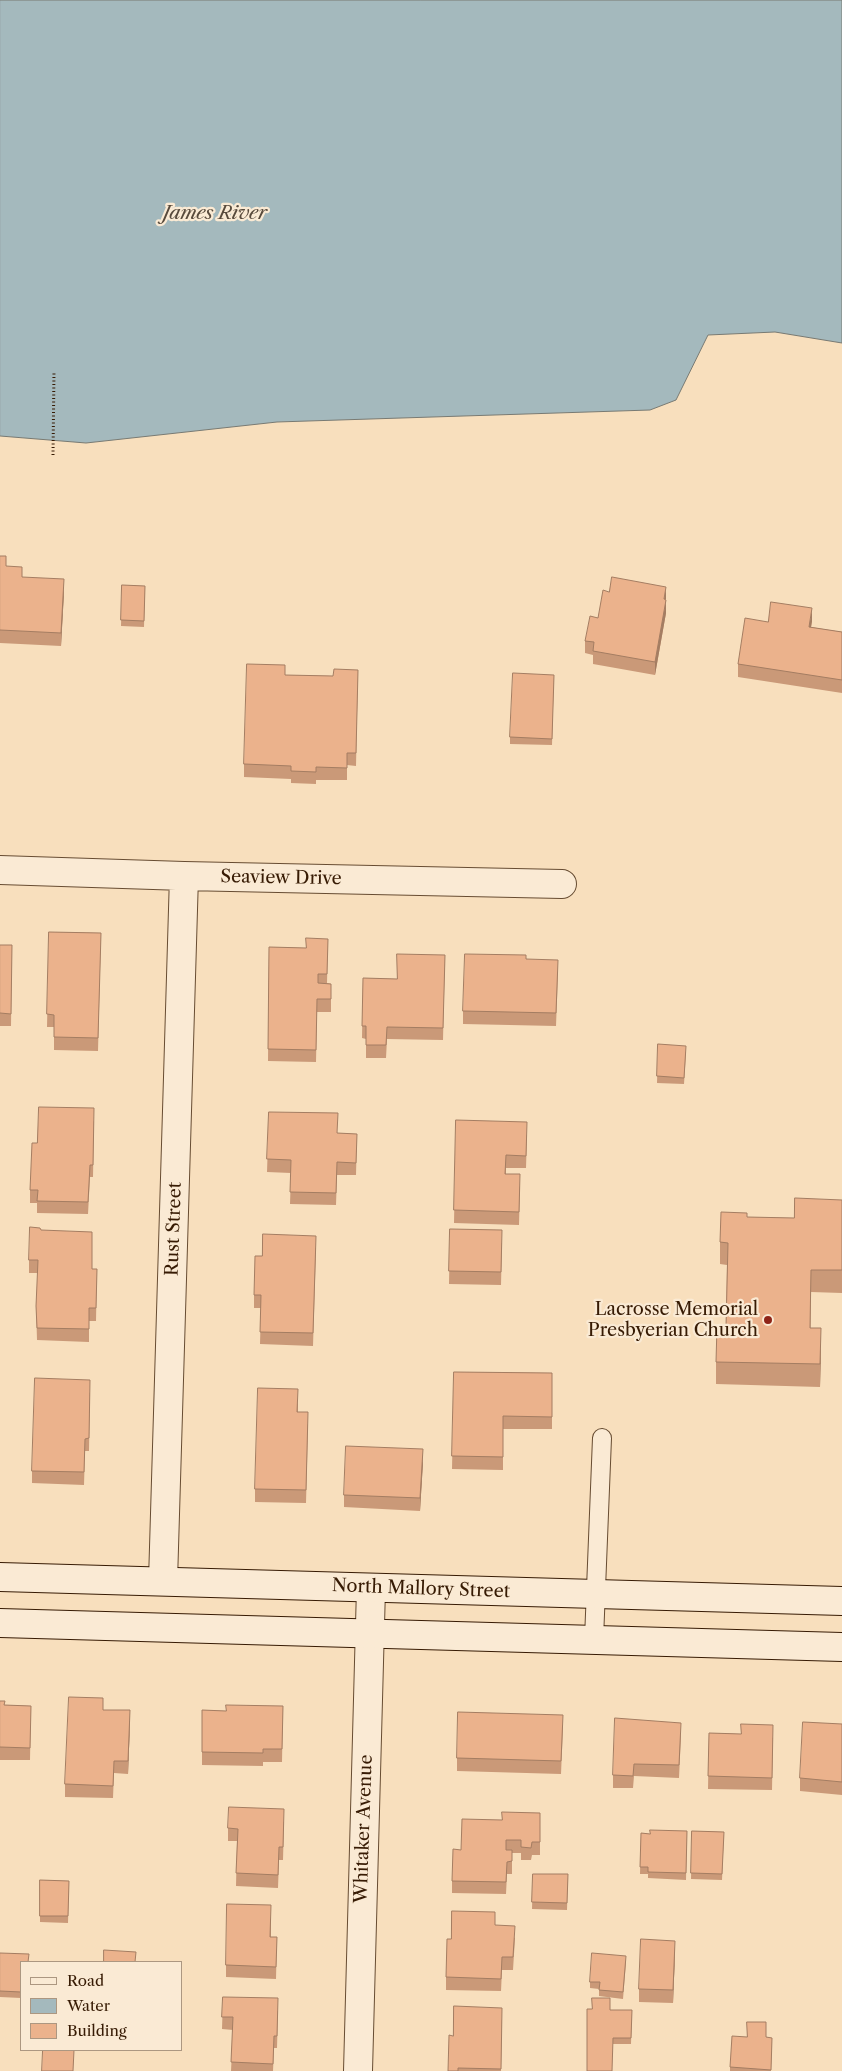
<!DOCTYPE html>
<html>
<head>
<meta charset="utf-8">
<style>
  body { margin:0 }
  #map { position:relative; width:842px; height:2071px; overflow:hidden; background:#f8dfbd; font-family:"Libre Caslon Text",serif }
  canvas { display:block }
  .legend { position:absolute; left:20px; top:1961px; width:162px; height:90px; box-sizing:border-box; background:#faead4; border:1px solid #ac9781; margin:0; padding:6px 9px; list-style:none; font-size:15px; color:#371b04 }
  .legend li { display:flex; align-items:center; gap:10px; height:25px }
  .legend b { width:25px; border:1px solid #ac9781 }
</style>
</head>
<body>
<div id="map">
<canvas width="842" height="2071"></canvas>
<ul class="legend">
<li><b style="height:6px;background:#faead4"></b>Road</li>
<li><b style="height:14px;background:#a4b9bd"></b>Water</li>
<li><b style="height:14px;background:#ebb28c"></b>Building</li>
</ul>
</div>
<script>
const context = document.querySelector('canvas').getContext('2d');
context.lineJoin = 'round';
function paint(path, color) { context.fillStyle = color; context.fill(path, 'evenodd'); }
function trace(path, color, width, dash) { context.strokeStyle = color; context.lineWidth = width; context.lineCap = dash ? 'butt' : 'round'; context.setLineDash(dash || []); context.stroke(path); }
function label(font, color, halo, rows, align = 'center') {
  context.font = font + ' "Libre Caslon Text",serif'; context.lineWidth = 4.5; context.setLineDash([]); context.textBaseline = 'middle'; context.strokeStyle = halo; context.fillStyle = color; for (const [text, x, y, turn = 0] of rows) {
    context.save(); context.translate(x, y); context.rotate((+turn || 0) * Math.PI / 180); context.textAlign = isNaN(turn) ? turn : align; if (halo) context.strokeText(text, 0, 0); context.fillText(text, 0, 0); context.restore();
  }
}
const water = new Path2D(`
  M0 0H842V343L775 332 708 335 676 400 650 410 277 422 86 443 0 436Z`);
paint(water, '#a4b9bd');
trace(water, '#787a73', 1);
const service = new Path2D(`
  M594 1639 602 1438`);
const minor = new Path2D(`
  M0 870 184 876 562 884
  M163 1581 184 876
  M358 2071 371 1588`);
const secondary = new Path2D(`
  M0 1577 842 1601
  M0 1623 842 1647`);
trace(service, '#674c32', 20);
trace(minor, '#674c32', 30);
trace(secondary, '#371b04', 30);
trace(new Path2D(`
  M53 455 54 371`), '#371b04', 3, [1, 2.5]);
trace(service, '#faead4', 18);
trace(minor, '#faead4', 28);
trace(secondary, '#faead4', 28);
paint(new Path2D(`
  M0 556 6 566 22 577 64 592 61 646 0 643Z
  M122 585 145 586 144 627 121 626Z
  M609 592 666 600V613L655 675 593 664V655L585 653V641L598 618Z
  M812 621 811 627 842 632V693L738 677V664L768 622Z
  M358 670 356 766 347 765V780H316V784L291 783V779L244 777V764L285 675 333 676Z
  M554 675 552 745 510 744V737Z
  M49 932 101 933 98 1051 54 1050V1027H47Z
  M328 939 327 983 331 984V1012H317L316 1062 268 1061 269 947 306 948Z
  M0 945H12L11 1026H0Z
  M445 955 443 1040 387 1039 386 1058H366V1039L362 1038 363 978 397 979Z
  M526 959 558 972 556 1026 463 1024V1011Z
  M658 1044 686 1052 684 1084 657 1083Z
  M269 1112 338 1133 357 1134 356 1175H337L336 1205 290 1204 291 1173 267 1172Z
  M456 1120 527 1135 526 1168H506V1174L520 1187 519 1225 454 1223Z
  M94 1121 93 1177H90L88 1214 37 1213V1203H30V1190L37 1143Z
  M842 1200V1293L811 1292 810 1328 821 1350 820 1387 716 1384V1362L726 1326 727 1265 720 1264V1242L747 1217 794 1218Z
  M450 1229 502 1243 501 1285 449 1284Z
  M41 1230 92 1269H97L96 1321H89V1342L37 1340 36 1306 38 1273H29V1260Z
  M316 1248 313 1346 260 1344 261 1308H254V1295L262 1256Z
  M454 1372 552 1373V1429H503V1470L452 1469Z
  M90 1392 89 1451H85L84 1485 32 1483V1471Z
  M298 1402V1412L308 1425 306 1503 255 1502V1489Z
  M423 1462 420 1511 344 1507V1495Z
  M0 1701 5 1705 31 1706 30 1760H0Z
  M283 1706 282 1762H263V1766L202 1765V1710L226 1711Z
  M103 1710 130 1723 128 1774 114 1773 113 1798 65 1797V1784Z
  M842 1724V1795L800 1791V1778Z
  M563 1727 561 1774 457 1771V1758Z
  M709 1733 741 1734 773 1738 772 1790 708 1789Z
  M681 1735 679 1778 634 1776 633 1788H613V1775Z
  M540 1813V1855H532L531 1860H521V1853H512V1874H507L506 1894 452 1893V1881L461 1850 502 1820Z
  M284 1822 283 1860H279L278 1888 236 1886 237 1841H228V1828Z
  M687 1831 686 1880 648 1878V1874H640L641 1833 650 1834Z
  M692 1831 724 1832 722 1880 691 1879Z
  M533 1874H568L567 1910 532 1909Z
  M40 1880 69 1881 68 1923 40 1922Z
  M271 1918V1937H277L276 1979 226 1977V1965Z
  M495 1925 515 1938 513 1970H502L501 1991 446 1990V1977L451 1939Z
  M0 1953 21 1962V1998L0 1997Z
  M675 1953 673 2003 639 2002V1989Z
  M626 1962 623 1999 599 1996V1989L590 1988V1982Z
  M223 1997 278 2011 277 2048H274L273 2071H231L233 2030 222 2029Z
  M610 2010H632L631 2044H613Z
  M502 2020 501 2071H448L453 2036Z
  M766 2037 772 2038 771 2071H730V2067Z`), '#ca9978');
paint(new Path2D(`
  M64 579V592L61 646V633Z
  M666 587V600L664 599Z
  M666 600V613L655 675V662Z
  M812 608V621L809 639V627Z
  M811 1270V1292L810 1350V1328Z
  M821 1328V1350L820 1387V1364Z
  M423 1449V1462L420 1511V1498Z
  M130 1710V1723L128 1774V1761Z
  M675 1941V1953L673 2003V1990Z`), '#a47d62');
const building = new Path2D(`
  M0 556H6V566L22 567V577L64 579 61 633 0 630Z
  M612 577 666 587 664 599 666 600 655 662 593 651 594 642 585 641 590 616 598 618 603 590 609 592Z
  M122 585 145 586 144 621 121 620Z
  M771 602 812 608 809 627 842 632V680L738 664 745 618 768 622Z
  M247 664 285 665V675L333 676 334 669 358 670 356 753H347V768L316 767V772L291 771V766L244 764Z
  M513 673 554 675 552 739 510 737Z
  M49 932 101 933 98 1038 54 1037V1015L47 1014Z
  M306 938 328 939 327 974H318V983L331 984V999H317L316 1050 268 1049 269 947 306 948Z
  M0 945H12L11 1014 0 1013Z
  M397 954 445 955 443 1028 387 1027 386 1045H366V1026H362L363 978 397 979Z
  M465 954 526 955V959L558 960 556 1013 463 1011Z
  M658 1044 686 1046 684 1078 657 1076Z
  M39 1107 94 1108 93 1165H90L88 1202 37 1201 38 1190H30L32 1143H37Z
  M269 1112 338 1113 337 1133 357 1134 356 1163 337 1162 336 1193 290 1192 291 1160 267 1159Z
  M456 1120 527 1122 526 1156 506 1155 505 1174H520L519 1212 454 1210Z
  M795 1198 842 1200V1270H811L810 1328H821L820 1364 716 1362 717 1326H726L728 1243 720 1242 721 1212 747 1213V1217L794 1218Z
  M30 1227 40 1228 41 1230 92 1232V1269H97L96 1308H89V1329L37 1328 36 1306 38 1260H29Z
  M450 1229 502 1230 501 1272 449 1271Z
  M263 1234 316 1236 313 1333 260 1332 261 1295H254L255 1256H262Z
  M454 1372 552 1373V1417L503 1416V1457L452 1456Z
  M35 1378 90 1380 89 1438 85 1439 84 1472 32 1471Z
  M258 1388 298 1389 297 1412H308L306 1490 255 1489Z
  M346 1446 423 1449 420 1498 344 1495Z
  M69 1697 103 1698V1710H130L128 1761H114L113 1786 65 1784Z
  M0 1701H5L4 1705 31 1706 30 1748 0 1747Z
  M226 1705 283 1706 282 1749H263V1753L202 1752V1710L226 1711Z
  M458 1712 563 1715 561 1761 457 1758Z
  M615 1718 681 1723 679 1765 634 1764 633 1776 613 1775Z
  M803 1722 842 1724V1782L800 1778Z
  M741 1724 773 1725 772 1778 708 1776 709 1733 741 1734Z
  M229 1807 284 1809 283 1847H279L278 1875 236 1873 238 1829 228 1828Z
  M502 1812 540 1813V1842H532L531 1848 521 1847V1840H506V1850H512V1861L507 1862 506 1882 452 1881 453 1849 461 1850 462 1819 502 1820Z
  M650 1830 687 1831 686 1873 648 1872V1867H640L641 1833 650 1834Z
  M692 1831 724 1832 722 1874 691 1873Z
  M533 1874H568L567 1903 532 1902Z
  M40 1880 69 1881 68 1916H40Z
  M227 1904 271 1905 270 1937H277L276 1967 226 1965Z
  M452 1911 495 1912V1925L515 1926 513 1957H502L501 1979 446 1977 447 1939H451Z
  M641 1939 675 1941 673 1990 639 1989Z
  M104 1950 136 1952 135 1962H104Z
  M0 1953 29 1954 28 1962H21V1992L0 1991Z
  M592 1953 626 1956 623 1992 599 1990 600 1982H590Z
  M223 1997 278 1998 277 2036H274L273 2064 231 2062 233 2017H222Z
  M592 1998H610V2010H632L631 2038H613L612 2071H587V2009H592Z
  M454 2006 502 2008 501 2069 458 2068V2071H448L449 2035 453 2036Z
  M747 2022H766V2037L772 2038 771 2070 730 2067 732 2036 747 2037Z
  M43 2050H74L73 2071H42Z`);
paint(building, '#ebb28c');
trace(building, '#a47d62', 1);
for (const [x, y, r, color] of [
  [768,1320,5,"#8f2418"]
]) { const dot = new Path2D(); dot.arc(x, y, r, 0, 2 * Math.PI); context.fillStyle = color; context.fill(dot); trace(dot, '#faead4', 2); }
label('18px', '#371b04', '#faead4', [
  ["Seaview Drive",281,878,1],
  ["Rust Street",174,1229,-88],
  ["North Mallory Street",421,1589,2],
  ["Whitaker Avenue",364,1829,-88]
]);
label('18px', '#371b04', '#faead4', [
  ["Lacrosse Memorial",758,1310],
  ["Presbyerian Church",758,1331]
], 'right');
label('italic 19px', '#584a3c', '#faead4', [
  ["James River",215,214]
]);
</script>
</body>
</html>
